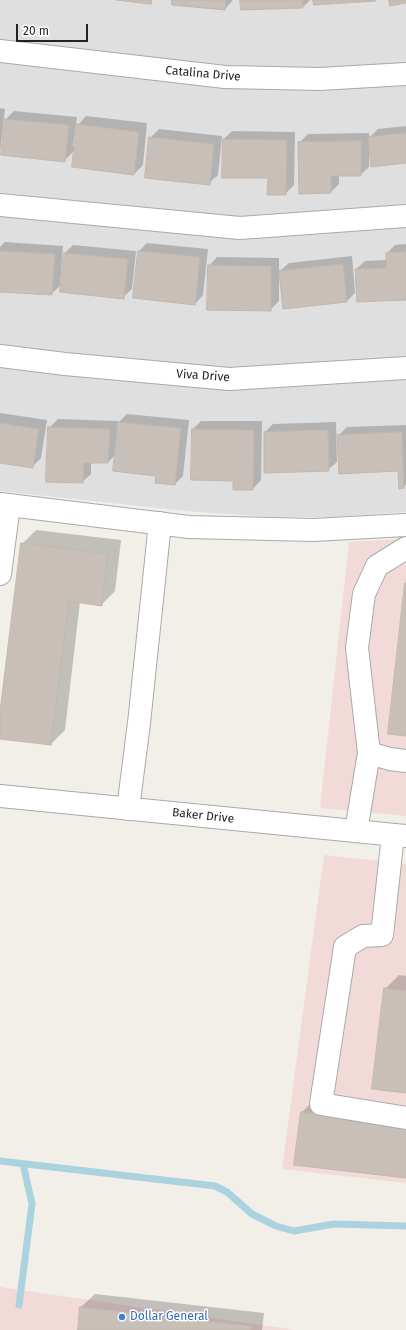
<!DOCTYPE html>
<html>
<head>
<meta charset="utf-8">
<style>
  body { margin:0 }
  #map { position:relative; width:406px; height:1330px; overflow:hidden; background:#f2efe9; font-family:"Fira Sans",sans-serif }
  canvas { display:block }
  .scale { position:absolute; left:16px; top:24px; width:72px; height:18px; box-sizing:border-box; border:2px solid #222; border-top:0; padding-left:5px; font-size:12px; line-height:14px; white-space:nowrap; color:#222; -webkit-text-stroke:3px #fff; paint-order:stroke }
</style>
</head>
<body>
<div id="map">
<canvas width="406" height="1330"></canvas>
<div class="scale">20 m</div>
</div>
<script>
const context = document.querySelector('canvas').getContext('2d');
context.lineJoin = 'round';
function paint(path, color) { context.fillStyle = color; context.fill(path, 'evenodd'); }
function trace(path, color, width, dash) { context.strokeStyle = color; context.lineWidth = width; context.lineCap = dash ? 'butt' : 'round'; context.setLineDash(dash || []); context.stroke(path); }
function label(font, color, halo, rows, align = 'center') {
  context.font = font + ' "Fira Sans",sans-serif'; context.lineWidth = 3; context.setLineDash([]); context.textBaseline = 'middle'; context.strokeStyle = halo; context.fillStyle = color; for (const [text, x, y, turn = 0] of rows) {
    context.save(); context.translate(x, y); context.rotate((+turn || 0) * Math.PI / 180); context.textAlign = isNaN(turn) ? turn : align; if (halo) context.strokeText(text, 0, 0); context.fillText(text, 0, 0); context.restore();
  }
}
paint(new Path2D(`
  M0 0H406V512L333 517H271L185 511 0 491Z`), '#e0dfdf');
paint(new Path2D(`
  M406 539V816L320 808 349 542Z
  M324 855 406 864V1183L282 1169Z
  M0 1287 296 1330H0Z`), '#f2dad9');
paint(new Path2D(`
  M173 0H233L225 9Z
  M241 0H310L303 7Z
  M0 108 5 109 0 152Z
  M14 111 77 117 73 146 75 147 78 125 86 116 147 123 143 165 134 174 75 150 64 161 6 119Z
  M406 126V162L369 151V167L360 175H339V184L331 192 299 143 308 134 369 133V138L378 129Z
  M159 129 222 136 218 175 209 183 150 138Z
  M232 131 295 132 294 185 285 194 269 177 224 139Z
  M5 242 63 246 60 286 51 294 0 291V247Z
  M147 243 208 249 203 295 195 304 139 251Z
  M406 244V299L356 269 365 261 387 260V253L395 245Z
  M73 245 136 251 132 289 123 297 61 291 65 253Z
  M352 256 355 293 347 301 279 272 289 263Z
  M217 257 279 258V301L270 310 209 266Z
  M0 413 47 420 41 458 32 467 0 462Z
  M127 414 189 420 183 476 175 484 115 455 108 462H91V474L82 482 49 428 58 419 118 421V423Z
  M201 421H262L261 480 253 489 234 480 193 429Z
  M336 422 337 462 328 470 265 432 273 424Z
  M406 425V485L403 487 399 470 338 436 347 427Z
  M36 530 121 540 115 591 101 605 80 602 65 730 51 744 0 738V721L22 544Z
  M399 975 406 976V1092L385 989Z
  M315 1099 406 1177 302 1112Z
  M95 1294 264 1313 262 1330H79L81 1307Z`), '#0003');
trace(new Path2D(`
  M0 1161 215 1186 227 1192 252 1214 276 1226 294 1231 334 1224 406 1226
  M19 1305 32 1204 23 1164`), '#aad3df', 7);
const building = new Path2D(`
  M117 0H152L151 4Z
  M172 0H226L225 10 172 5Z
  M240 0H303V8L241 10Z
  M313 0H375L376 1 314 5Z
  M389 0H406V3L390 6Z
  M5 119 69 125 65 162 1 155Z
  M77 124 139 132 134 175 72 167Z
  M406 133V163L371 167 368 137Z
  M149 137 214 144 210 185 145 178Z
  M223 139 287 140 286 195H267L268 178H222Z
  M361 141V176H331V193L299 194 298 142Z
  M0 251 55 254 52 295 0 292Z
  M138 251 200 257 195 305 133 298Z
  M406 252V300L357 302 355 269 386 268V253Z
  M64 253 128 259 124 299 60 292Z
  M343 264 347 302 283 309 279 271Z
  M208 265 271 266V311L207 310Z
  M118 422 181 428 175 485 155 483 156 476 113 471Z
  M0 423 39 429 33 468 0 463Z
  M48 427 110 429 108 463H84L83 483 46 482Z
  M192 429 254 430 253 490H233V481L191 480Z
  M328 430 329 471 264 473V432Z
  M402 432 404 488 399 489 398 471 339 474 337 435Z
  M21 543 108 554 102 606 69 601 51 745 0 739V712Z
  M405 583H406V736L388 734Z
  M384 988 406 991V1093L372 1089Z
  M301 1112 406 1124V1178L294 1165Z
  M80 1307 251 1326V1330H78Z`);
paint(building, '#c7bfb8');
trace(building, '#c4b6ab', 1);
const minor = new Path2D(`
  M0 51 225 77 320 79 406 74
  M0 205 240 228 406 216
  M0 356 65 364 229 379 406 368
  M0 504 189 527 313 530 406 525
  M0 574 9 505
  M369 753 357 648 364 594 377 566 406 548
  M0 796 406 836
  M128 809 139 723 160 523
  M356 831 369 753 390 759 406 761
  M393 835 382 935 363 936 345 947 321 1104 406 1118`);
trace(minor, '#a9a9a9', 24);
trace(minor, '#fff', 22);
for (const [x, y, r, color] of [
  [122,1317,4,"#3f7fe0"]
]) { const dot = new Path2D(); dot.arc(x, y, r, 0, 2 * Math.PI); context.fillStyle = color; context.fill(dot); trace(dot, '#fff', 1.5); }
label('12px', '#222', '#fff', [
  ["Catalina Drive",203,74,5],
  ["Viva Drive",203,376,4],
  ["Baker Drive",203,816,6]
]);
label('12px', '#366cbe', '#fff', [
  ["Dollar General",130,1317]
], 'left');
</script>
</body>
</html>
